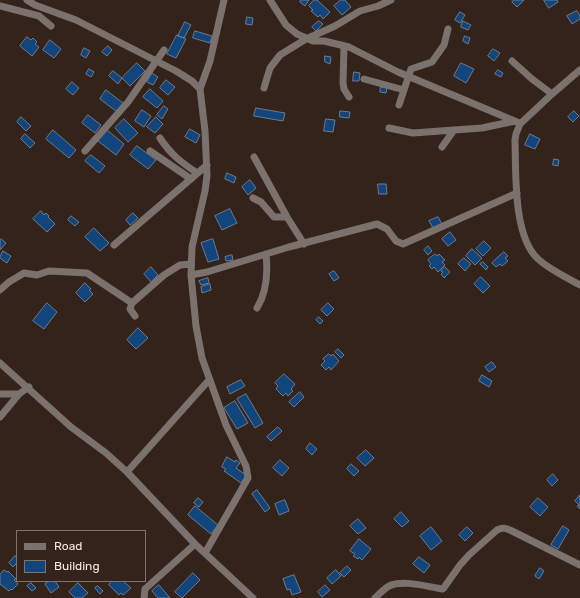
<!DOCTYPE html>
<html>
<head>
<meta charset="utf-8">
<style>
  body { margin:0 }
  #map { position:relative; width:580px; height:598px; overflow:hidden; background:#34231a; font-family:Rubik,sans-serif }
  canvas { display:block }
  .legend { position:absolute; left:16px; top:530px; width:130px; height:52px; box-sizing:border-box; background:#34231a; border:1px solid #81726a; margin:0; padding:5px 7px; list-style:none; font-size:12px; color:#f5e9e3 }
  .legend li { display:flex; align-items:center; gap:8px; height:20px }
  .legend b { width:20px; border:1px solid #81726a }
</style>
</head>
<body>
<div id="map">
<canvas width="580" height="598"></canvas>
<ul class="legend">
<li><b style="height:5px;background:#7b716d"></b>Road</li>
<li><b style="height:11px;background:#12457c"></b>Building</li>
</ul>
</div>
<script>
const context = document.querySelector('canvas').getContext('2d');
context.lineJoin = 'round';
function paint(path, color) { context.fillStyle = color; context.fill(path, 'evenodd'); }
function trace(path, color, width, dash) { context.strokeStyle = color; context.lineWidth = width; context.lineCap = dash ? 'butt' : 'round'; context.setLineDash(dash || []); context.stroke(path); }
const building = new Path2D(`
  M301 0H309L305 6 300 2Z
  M314 0H317L330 12 323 19 320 15 318 17 311 11 313 10 309 6Z
  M341 0H345L351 7 342 15 334 6Z
  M515 0H524L517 7 512 2Z
  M544 0H557L558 2 549 8Z
  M577 11 580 16V19L572 24 567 16Z
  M460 12 465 15 460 23 455 20Z
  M247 17 253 18 252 25 246 24Z
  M319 21 323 24 316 31 312 27Z
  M463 21 471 25 468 30 461 27Z
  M185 22 191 25 184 38 178 36Z
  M195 31 212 36 210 43 193 38Z
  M177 35 186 39 176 58 167 54Z
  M465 36 470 38 468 44 463 41Z
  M27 37 31 40 33 38 37 42 35 44 39 47 32 56 20 46Z
  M50 40 61 49 54 58 43 50Z
  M108 46 112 50 107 56 102 52Z
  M84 48 90 51 86 58 81 55Z
  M493 49 500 53 494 61 488 56Z
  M325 56 331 57 330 64 325 62Z
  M137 63 145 71 130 86 122 78Z
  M461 63 474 69 466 83 454 76Z
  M89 69 94 72 91 77 86 74Z
  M498 70 503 73 501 77 495 74Z
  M113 71 122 78 118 84 109 76Z
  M354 72 360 73 359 81H353Z
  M152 73 158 77 153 85 147 82Z
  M166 80 175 87 168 95 160 88Z
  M72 82 79 88 73 95 66 89Z
  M381 87 387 88 386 93 380 92Z
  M150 89 163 101 157 108 143 97Z
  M106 90 123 103 117 112 100 99Z
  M164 106 168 109 162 119 157 115Z
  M256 108 285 113 283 121 254 116Z
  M142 110 151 116 144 127 135 121Z
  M340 111 350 112 349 118 340 117Z
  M574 111 579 116 573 122 568 117Z
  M88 115 101 125 95 133 82 123Z
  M21 117 31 126 26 131 17 122Z
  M156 117 163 124 155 133 147 127Z
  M124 119 138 133 128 142 115 128Z
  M326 119 335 120 333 132 324 131Z
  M190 129 200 135 196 143 185 137Z
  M53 130 76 150 69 158 46 139Z
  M107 130 124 144 116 155 98 141Z
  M25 134 35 143 30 148 21 139Z
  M530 134 540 139 535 149 525 145Z
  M137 146 156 160 148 169 130 155Z
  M91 155 105 166 99 173 85 161Z
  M554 159 559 160 558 166 553 165Z
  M227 173 236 177 234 183 225 179Z
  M250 180 256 188 248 195 242 187Z
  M378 184H386L387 194H379Z
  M230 209 237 223 222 230 215 216Z
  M41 211 44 215 46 213 49 216 48 217 55 224 47 232 33 219Z
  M133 213 138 218 130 225 126 220Z
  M71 216 79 222 75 226 68 220Z
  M438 217 442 224 433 228 429 221Z
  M94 228 109 243 100 251 85 237Z
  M450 232 456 240 448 246 442 239Z
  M1 239 6 243 0 250V240Z
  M213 239 219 259 208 262 201 243Z
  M484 241 491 248 483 256 476 249Z
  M428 246 432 251 428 255 424 250Z
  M472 249 482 258 475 265 466 256Z
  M3 251 11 256 7 263 0 258Z
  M504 252 508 256 505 258 508 261 502 266 500 264 496 267 492 263Z
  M435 254 437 256 439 254 445 260 442 262 445 265 438 272 434 267 432 269 429 266 431 264 428 260Z
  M232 255 233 260 226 261 225 257Z
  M464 258 471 264 465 271 458 264Z
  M483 262 488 267 486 270 480 264Z
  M151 267 158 275 151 282 144 274Z
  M445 267 450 272 444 278 441 274 443 272 441 271Z
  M334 271 339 278 334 281 329 274Z
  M481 277 490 286 483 293 474 284Z
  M208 278 209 283 201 285 199 281Z
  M85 283 91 289 89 290 93 294 85 302 76 293Z
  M210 284 211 290 202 293 201 287Z
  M47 303 57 312 44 329 33 321Z
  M328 303 334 309 327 316 321 310Z
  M319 317 323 321 320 324 316 320Z
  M138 328 148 338 136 349 127 340Z
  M338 349 344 355 341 358 335 352Z
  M329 354 331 356 333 354 339 361 331 370 329 367 326 370 321 365 325 361 323 359Z
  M492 362 496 367 489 372 485 367Z
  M284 374 295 384 291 389 293 391 288 396 286 393 283 396 276 389 278 386 275 383Z
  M482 375 492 381 489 387 479 381Z
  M241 380 245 386 230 394 227 387Z
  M300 392 304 397 294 407 289 402Z
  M246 394 263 423 255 428 237 399Z
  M235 401 248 423 237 429 224 408Z
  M278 427 282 431 271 441 267 437Z
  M310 443 317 449 312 455 306 449Z
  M366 450 374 458 365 466 357 458Z
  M227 457 235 462 236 460 240 463 236 468 246 475 241 483 224 471 226 469 222 467Z
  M280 460 289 468 282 476 273 468Z
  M351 464 359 471 354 476 347 469Z
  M553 474 558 480 552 486 547 480Z
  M257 490 270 508 265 512 252 494Z
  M580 495V509L577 506 579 505 575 501Z
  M198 498 203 502 199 507 194 503Z
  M538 498 548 507 540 516 530 507Z
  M285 500 289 511 279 515 275 504Z
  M195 506 218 525 211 534 188 515Z
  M401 512 409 521 402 527 394 519Z
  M358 519 366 528 358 534 350 526Z
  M563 526 569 530 558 549 551 545Z
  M431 527 442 541 431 550 420 536Z
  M467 527 473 533 465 541 459 535Z
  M359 539 371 549 362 560 359 557 358 559 353 556 355 554 350 551Z
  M15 556 17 557V563L13 567 9 563Z
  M419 557 430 565 424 573 413 564Z
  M347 566 351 570 344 577 340 573Z
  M540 568 544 571 539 579 535 576Z
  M4 570 7 572 8 571 16 579 14 580 18 584 12 590 11 589 9 591 0 584V575Z
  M336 570 341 576 332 584 327 578Z
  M193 573 200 580 182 598 175 592Z
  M294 575 301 592 292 595 290 589 287 590 283 579Z
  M49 581H55L59 587 51 593 45 584Z
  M112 581H123L131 588 123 595 121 593 119 595 109 585Z
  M31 583 36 588 32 591 27 586Z
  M78 583 88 593 82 598H75L69 592Z
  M159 585 170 598H158L152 591Z
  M325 585 330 590 322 597 318 592Z
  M98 586 103 591 100 594 95 588Z`);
paint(building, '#12457c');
trace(building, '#6d7b8d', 1);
trace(new Path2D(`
  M27 0 35 5 76 20 176 71 192 81 200 89
  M270 0 286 25 297 34 313 41H324L349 47 398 72 517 122 520 124
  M0 6 39 16 51 26
  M344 46 343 83 344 89 349 97
  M512 61 532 79 552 94
  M580 70 552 94 520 124 516 134 515 140C516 173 513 236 538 259 550 270 566 277 580 285
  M364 79 404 90 411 69 432 62 444 45 448 29
  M264 88 270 68 280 55 306 39 335 26 360 11 378 6 391 0
  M399 105 404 90
  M389 128 413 133 482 128 515 121
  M160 138C171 155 181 162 197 173
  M442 147 454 130
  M85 151 128 102 164 50
  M150 151 191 179
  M254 157 287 217
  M253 198 261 202 274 217H287L304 244
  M114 245 207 165
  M191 275 207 272 289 247 377 224 387 229 396 241 403 244 517 193
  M0 290 9 282 24 273 37 275 49 271 87 273 132 303
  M257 308C267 292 268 273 266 254
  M135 316 130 309 132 303 164 275 180 265 191 264
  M0 363 71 427 106 453 127 472 195 544 253 598
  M0 394H19
  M0 417 19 394 29 387
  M127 472 209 380
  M205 553 248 478 246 466 226 425 202 358 196 326 191 275 192 247 205 191 207 175 205 131 200 89 210 61 224 0
  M144 598 145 589 195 544
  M375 598C379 594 384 589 389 586 403 579 428 587 443 589L460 565 469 555 497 530C503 527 506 528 512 531L580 565`), '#7b716d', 7);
</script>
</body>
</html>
